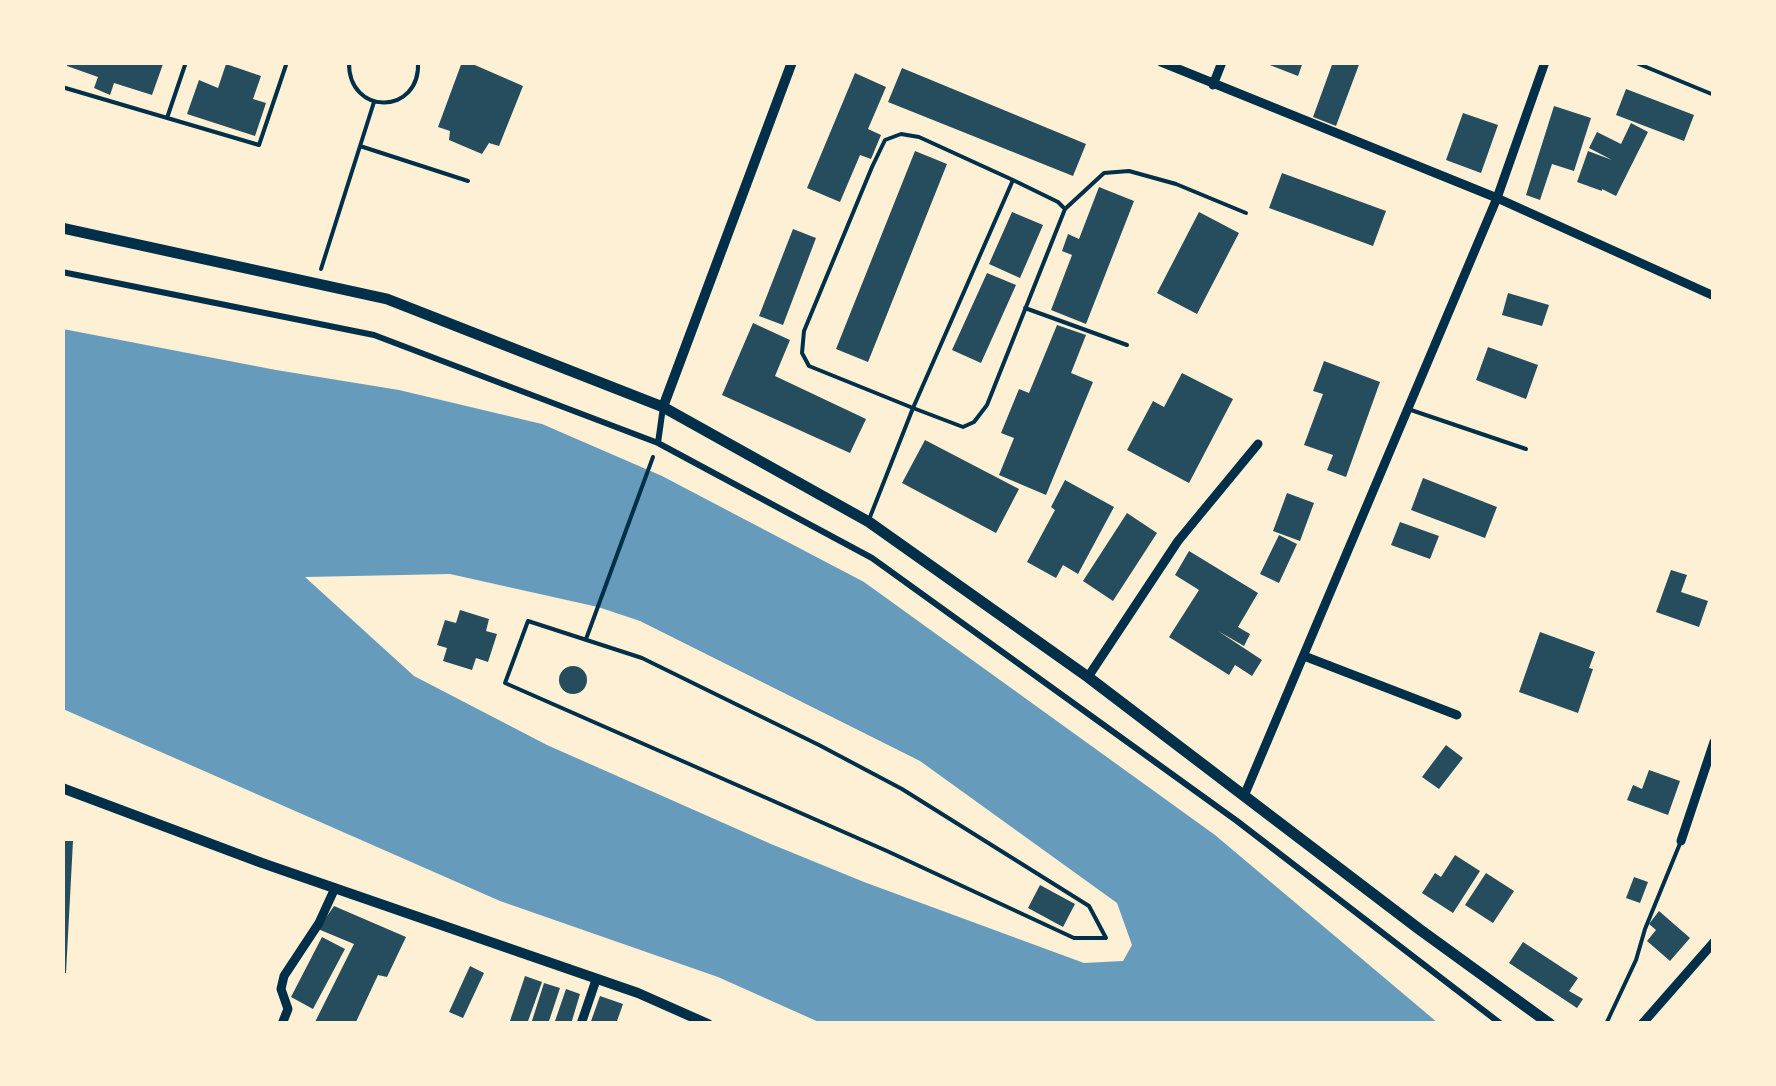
<!DOCTYPE html>
<html>
<head>
<meta charset="utf-8">
<style>
  body { margin:0 }
  #map { position:relative; width:1776px; height:1086px; overflow:hidden; background:#fdf0d5; font-family:"Sofia Sans Condensed",sans-serif }
  canvas { display:block }
  .frame { position:absolute; inset:0; border:65px solid #fdf0d5; pointer-events:none }
</style>
</head>
<body>
<div id="map">
<canvas width="1776" height="1086"></canvas>
<div class="frame"></div>
</div>
<script>
const context = document.querySelector('canvas').getContext('2d');
context.lineJoin = 'round';
function paint(path, color) { context.fillStyle = color; context.fill(path, 'evenodd'); }
function trace(path, color, width, dash) { context.strokeStyle = color; context.lineWidth = width; context.lineCap = dash ? 'butt' : 'round'; context.setLineDash(dash || []); context.stroke(path); }
paint(new Path2D(`
  M63 329 276 370 399 390 542 424 662 476 864 582 1215 835 1438 1023H821L718 977 500 901 63 709ZM450 574 598 607 640 621 920 761 1117 903 1132 945 1123 961 1084 963 864 882 771 844 547 745 414 676 305 577Z`), '#669bbc');
paint(new Path2D(`
  M68 62H158L163 64 152 95 114 83 110 95 94 88 98 77 67 66Z
  M462 62H468L523 86 499 146 489 143 482 154 449 140 450 131 438 127Z
  M1262 62H1303L1298 76Z
  M1333 62H1360L1336 126 1313 117Z
  M226 64 261 76 253 99 266 103 255 136 187 114 199 80 218 88Z
  M902 68 1086 144 1073 176 888 102Z
  M855 73 886 87 868 129 881 135 871 159 860 155 840 202 807 188Z
  M1626 89 1694 115 1684 141 1616 115Z
  M1554 106 1591 118 1574 171 1552 164 1540 200 1526 195Z
  M1463 113 1498 125 1481 173 1446 160Z
  M1631 123 1648 132 1616 196 1602 189V191L1577 182 1588 151 1612 160 1589 148 1597 132 1621 144Z
  M915 151 947 164 868 362 836 349Z
  M1282 173 1386 211 1373 246 1269 208Z
  M1099 187 1134 201 1086 324 1051 310 1072 255 1062 251 1068 234 1079 239Z
  M1012 212 1043 225 1020 278 989 264Z
  M1199 212 1239 233 1197 314 1157 293Z
  M793 229 816 238 783 325 759 316Z
  M987 273 1016 285 981 363 952 350Z
  M1508 293 1549 305 1542 326 1502 315Z
  M753 323 790 340 775 376 866 419 850 453 722 395Z
  M1057 325 1086 335 1071 373 1093 382 1046 495 999 475 1014 438 1001 433 1019 389 1029 393Z
  M1488 347 1538 365 1526 399 1476 380Z
  M1324 361 1380 382 1346 477 1327 470 1333 455 1304 445 1323 394 1313 391Z
  M1182 373 1233 399 1189 483 1127 450 1153 401 1164 407Z
  M925 440 1019 489 996 533 902 483Z
  M1423 478 1497 507 1485 538 1411 510Z
  M1065 480 1114 507 1078 574 1063 565 1056 578 1027 562 1055 510 1051 507Z
  M1287 493 1314 503 1300 541 1273 531Z
  M1127 513 1157 533 1113 601 1083 581Z
  M1400 522 1439 536 1430 559 1391 545Z
  M1279 535 1297 544 1279 583 1260 574Z
  M1189 551 1258 593 1238 627 1250 634 1244 646 1218 631 1262 660 1252 676 1235 665 1229 675 1169 637 1199 590 1175 575Z
  M1671 570 1687 575 1681 592 1708 601 1699 627 1656 612Z
  M460 610 489 619 486 631 497 634 488 662 476 658 472 670 443 661 447 648 437 645 445 620 456 623Z
  M1540 632 1595 652 1589 668 1593 669 1578 713 1519 692Z
  M559 680a14 14 0 1 1 28 0a14 14 0 1 1-28 0Z
  M1446 745 1463 758 1439 789 1422 777Z
  M1649 770 1680 781 1668 815 1627 800 1633 785 1642 789Z
  M62 841H73L66 973H62Z
  M1455 855 1480 871 1453 913 1422 893 1435 873 1441 877Z
  M1486 873 1514 891 1493 923 1465 905Z
  M1634 877 1648 882 1640 903 1626 898Z
  M1040 885 1075 904 1063 927 1028 908Z
  M334 906 406 937 387 977 378 975 355 1024H314L354 944 318 929Z
  M1659 911 1690 938 1670 961 1647 941 1656 930 1649 924Z
  M322 937 345 949 313 1009 291 997Z
  M1523 942 1578 978 1569 991 1583 999 1577 1008 1509 963Z
  M470 966 484 973 463 1018 449 1012Z
  M525 976 542 982 527 1024H517L510 1021Z
  M544 983 560 988 548 1024H531Z
  M566 989 580 994 571 1024H554Z
  M600 996 623 1004 616 1024H590Z`), '#264d5e');
trace(new Path2D(`
  M349 62C348 117 421 115 418 62
  M62 87 259 145 287 62
  M167 118 186 62
  M360 146 468 181
  M321 269 374 102
  M528 621 642 658 819 745 902 789 1089 906 1106 938H1074L887 851 505 683Z
  M586 639 653 457`), '#003049', 4);
trace(new Path2D(`
  M1634 62 1714 95
  M1013 180 919 137 901 134 885 140 872 167 804 331 802 353 809 366 913 408 1013 180 1058 202 1065 209
  M1025 308 1127 345
  M1408 409 1526 449
  M870 517 913 408 963 427 974 422 987 405 1065 209 1104 173 1129 171 1176 184 1246 213
  M1606 1024 1636 960 1645 929 1681 841`), '#003049', 4);
trace(new Path2D(`
  M62 272 374 335 658 443 872 558 1237 821 1501 1024
  M658 443 663 407`), '#003049', 6);
trace(new Path2D(`
  M1161 62 1497 198 1714 296
  M1213 85 1222 62
  M1304 656 1457 715
  M1088 677 1178 541 1258 444
  M1244 796 1497 198 1545 62
  M1681 841 1714 742
  M282 1024 288 1009 281 989 284 976 319 923 335 888
  M581 1024 596 980
  M1642 1024 1714 942`), '#003049', 9);
trace(new Path2D(`
  M663 407 792 62
  M62 788 262 863 638 993 708 1024`), '#003049', 10);
trace(new Path2D(`
  M62 228 387 299 663 407 869 522 1088 677 1419 929 1550 1024`), '#003049', 11);
</script>
</body>
</html>
